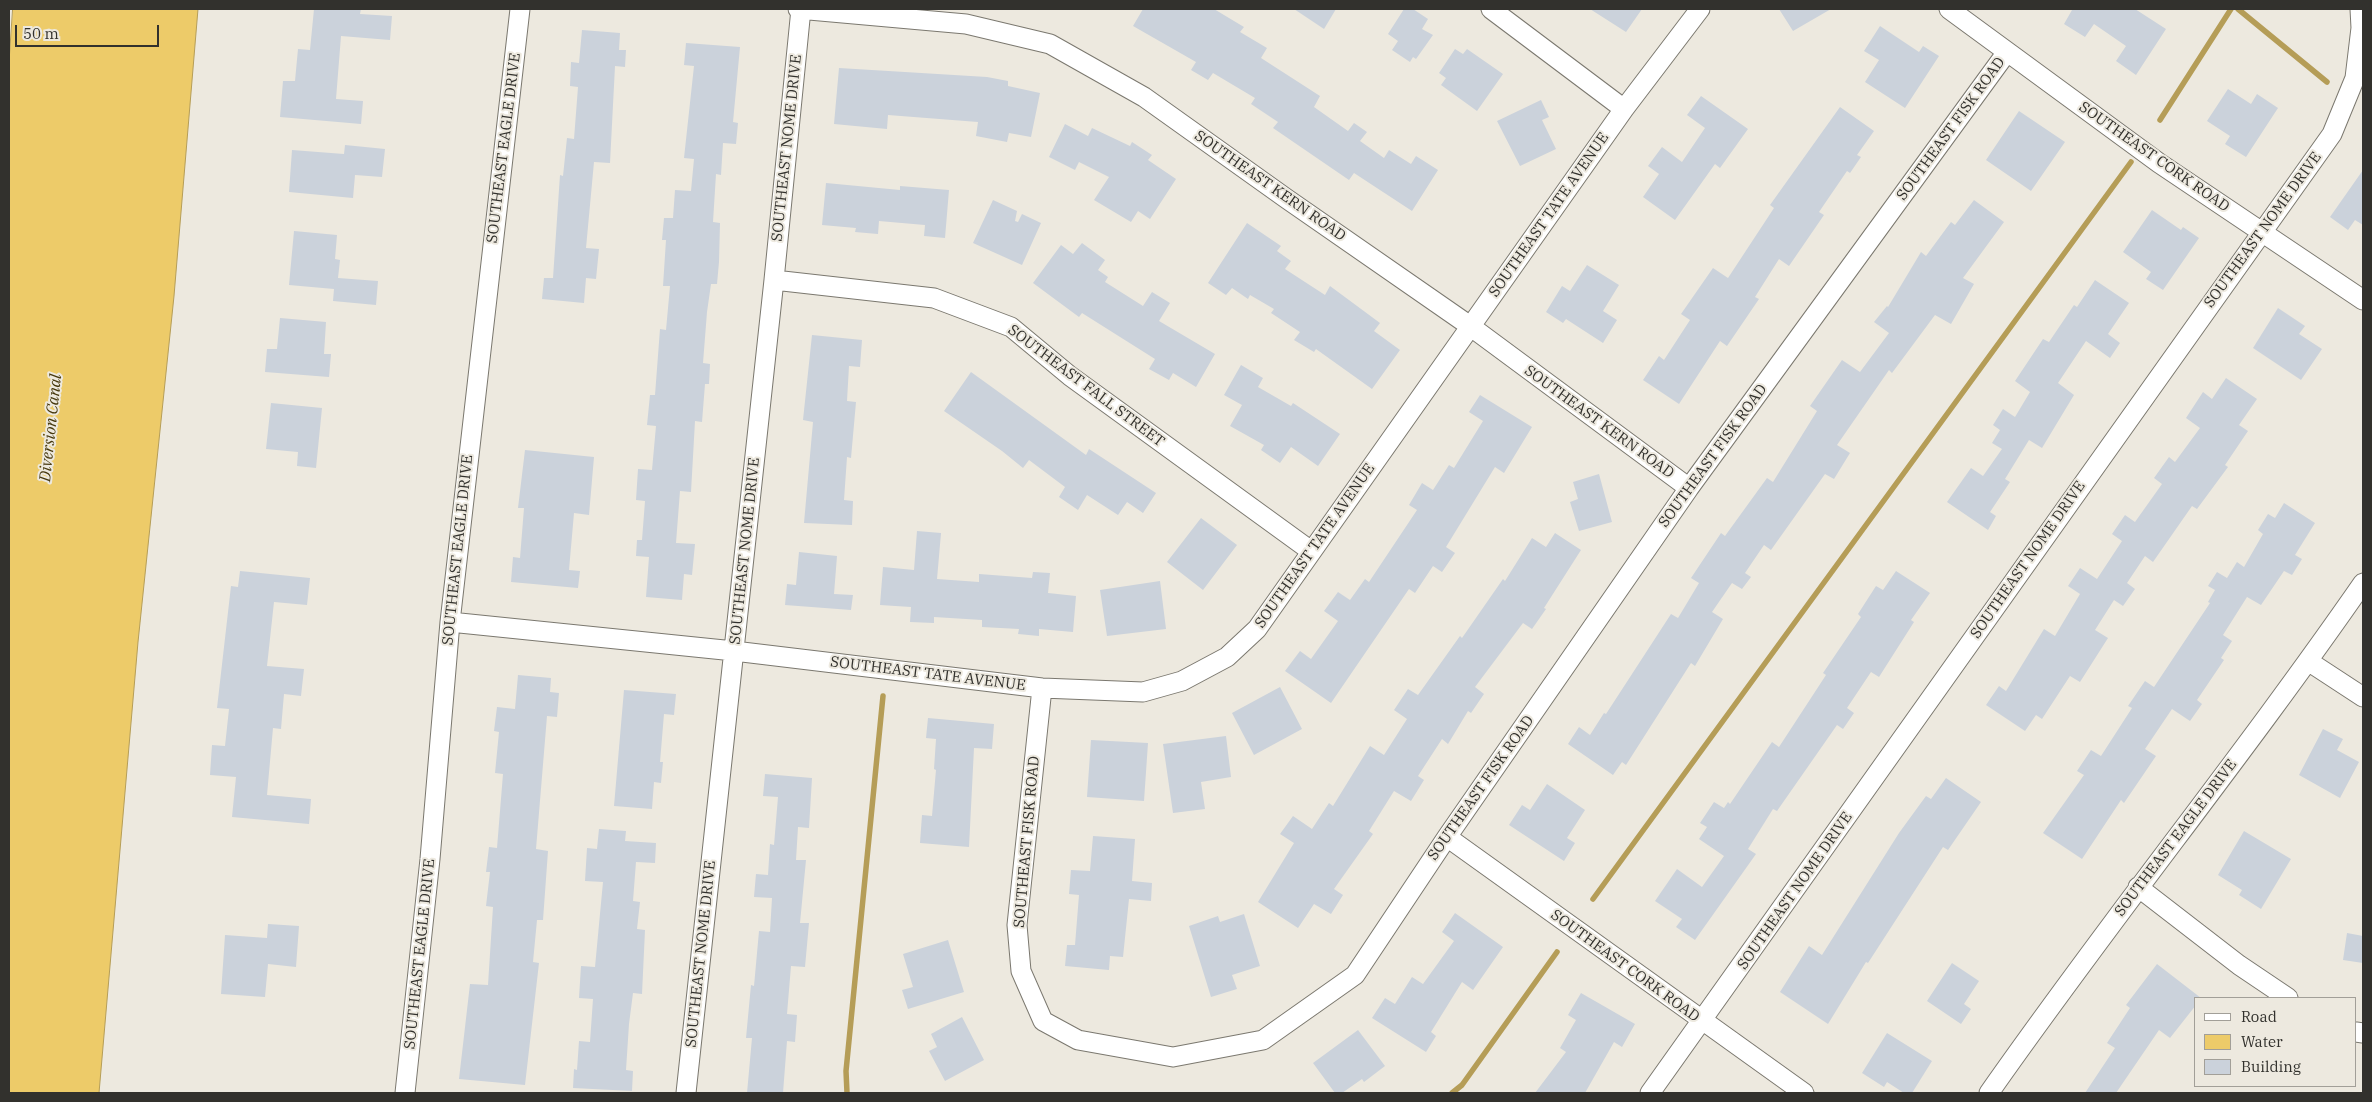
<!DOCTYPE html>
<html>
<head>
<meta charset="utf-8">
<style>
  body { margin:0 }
  #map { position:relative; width:2372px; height:1102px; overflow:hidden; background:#ede9df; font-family:"IBM Plex Serif",serif }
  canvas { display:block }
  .frame { position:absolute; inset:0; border:10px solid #32312d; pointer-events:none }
  .legend { position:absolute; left:2194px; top:997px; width:162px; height:90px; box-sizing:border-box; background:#ede9df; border:1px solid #a29f98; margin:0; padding:6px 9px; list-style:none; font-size:15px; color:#32312d }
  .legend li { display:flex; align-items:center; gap:10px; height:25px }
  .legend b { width:25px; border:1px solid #a29f98 }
  .scale { position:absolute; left:15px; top:25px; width:144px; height:22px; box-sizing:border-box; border:2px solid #32312d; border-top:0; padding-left:6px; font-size:15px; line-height:18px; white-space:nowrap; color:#32312d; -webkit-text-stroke:4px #ede9df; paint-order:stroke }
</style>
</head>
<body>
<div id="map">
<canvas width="2372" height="1102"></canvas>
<div class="frame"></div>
<ul class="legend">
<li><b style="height:6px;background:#fff"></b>Road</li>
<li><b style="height:14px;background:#edcb69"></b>Water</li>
<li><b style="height:14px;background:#cbd2db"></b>Building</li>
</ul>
<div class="scale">50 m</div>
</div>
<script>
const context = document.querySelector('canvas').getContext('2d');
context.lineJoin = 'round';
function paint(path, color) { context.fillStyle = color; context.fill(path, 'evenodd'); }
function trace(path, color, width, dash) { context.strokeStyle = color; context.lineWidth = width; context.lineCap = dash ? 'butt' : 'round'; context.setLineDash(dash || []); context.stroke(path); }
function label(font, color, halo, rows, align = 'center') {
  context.font = font + ' "IBM Plex Serif",serif'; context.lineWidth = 4; context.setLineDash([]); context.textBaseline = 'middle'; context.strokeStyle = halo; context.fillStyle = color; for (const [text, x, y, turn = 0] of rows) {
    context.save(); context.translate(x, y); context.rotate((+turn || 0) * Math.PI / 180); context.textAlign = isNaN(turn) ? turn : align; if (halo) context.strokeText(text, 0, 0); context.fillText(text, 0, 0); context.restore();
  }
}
const water = new Path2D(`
  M13 9H198L174 296 138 642 99 1093H9V62Z`);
paint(water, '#edcb69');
trace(water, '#b59d57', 1);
trace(new Path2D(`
  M2238 9 2327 82
  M2160 120 2231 9
  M1593 899 2131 162
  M847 1093 846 1071 883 696
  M1452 1093 1462 1085 1557 952`), '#b59d57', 5.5);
paint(new Path2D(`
  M314 9H361L360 14 392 16 390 40 341 36 336 99 363 101 361 124 280 117 283 81H295L298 49 310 50Z
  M1143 9H1214L1244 27 1240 32 1267 48 1261 58 1320 96 1314 107 1348 131 1354 123 1367 132 1360 141 1384 158 1389 150 1411 164 1416 156 1438 170 1412 211 1354 173 1349 180 1273 128 1278 122 1251 104 1255 98 1213 73 1208 80 1191 70 1196 62 1133 26Z
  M1294 9H1336L1324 29Z
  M1404 9H1413L1428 19 1422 29 1433 35 1416 59 1413 57 1410 62 1392 50 1398 41 1388 34Z
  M1590 9H1642L1626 32Z
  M1779 9H1831L1793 31Z
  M2070 9H2135L2166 29 2136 75 2116 61 2126 46 2094 24 2085 37 2064 24 2072 10Z
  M1880 26 1919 52 1923 46 1939 56 1905 108 1865 82 1879 60 1864 51Z
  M582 30 620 33 619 50H626L625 67 615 66 610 163 594 162 586 248 599 249 596 279 586 278 584 303 542 299 544 278H553L560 175 563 176 567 138 574 139 578 87 570 86 571 62 579 63Z
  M686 43 740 47 733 122 738 123 736 144 723 143 721 175 716 174 713 222 720 223 719 262 717 284H711L707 312 703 363 710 364 709 384H705L702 422 695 421 691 492 680 491 676 543 695 544 692 575 684 574 682 600 646 597 649 557 636 556 637 540H642L645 501 636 500 638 469 652 470 656 426 647 425 650 395H655L660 329 666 330 670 286H663L666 240H662L664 218H673L675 190 691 191 694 159 684 158 694 66 684 65Z
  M1455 49 1463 54 1467 49 1503 74 1477 111 1441 85 1446 78 1439 73Z
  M839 68 987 77 1008 81V86L1040 93 1031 137 1009 133 1007 142 976 136 978 122 888 115 887 129 834 124Z
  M2228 89 2251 104 2257 94 2278 108 2246 157 2225 144 2230 136 2207 121Z
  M1701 96 1748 129 1720 168 1715 164 1675 220 1643 197 1659 174 1648 166 1662 147 1682 162 1705 128 1687 115Z
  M1541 100 1549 117 1542 120 1556 149 1520 166 1497 121Z
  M1840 107 1874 131 1857 155 1861 157 1850 173 1847 171 1819 212 1824 215 1789 266 1779 259 1755 297 1759 299 1727 346 1720 341 1679 404 1643 380 1659 356 1664 360 1690 320 1681 314 1713 268 1728 278 1774 208 1770 205Z
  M2019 111 2065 142 2031 191 1986 160Z
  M1065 124 1088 136 1092 128 1130 146 1132 142 1152 155 1148 160 1176 179 1150 219 1138 211 1131 222 1094 200 1109 177 1079 162 1075 170 1049 157Z
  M345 145 385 149 382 177 355 175 353 198 289 192 292 150 344 154Z
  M2363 170V225L2355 220 2348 230 2330 217Z
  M826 183 900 190V186L949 190 945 238 924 236 925 225 879 221 878 234 855 232 856 228 822 225Z
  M993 200 1017 211 1015 221 1018 222 1022 214 1041 223 1022 265 973 243Z
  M1974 200 2004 222 1963 278 1974 284 1951 324 1935 315 1892 373 1889 370 1837 445 1850 453 1834 479 1825 474 1771 550 1764 545 1745 573 1751 577 1742 589 1732 583 1712 612 1723 619 1695 666 1691 663 1626 765 1622 762 1613 775 1568 744 1579 727 1590 735 1604 713 1606 714 1671 614 1678 618 1699 583 1691 578 1721 533 1725 536 1767 478 1773 482 1817 411 1810 406 1842 360 1860 372 1889 333 1874 322 1887 306 1888 307 1921 252 1926 256 1951 222 1955 225Z
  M2152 210 2181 230 2183 227 2199 238 2163 290 2146 279 2151 272 2123 252Z
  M1247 223 1281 246 1277 251 1291 261 1285 269 1325 295 1330 286 1380 323 1374 331 1400 350 1372 389 1316 349 1314 352 1294 340 1300 332 1271 313 1274 309 1250 295 1248 299 1232 288 1226 295 1208 283Z
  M294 231 337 235 335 259 340 260 338 278 378 281 376 305 333 301 334 289 289 285Z
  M1082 243 1105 260 1098 270 1108 277 1105 282 1143 306 1152 292 1170 303 1159 321 1215 354 1196 387 1173 373 1169 380 1149 369 1155 359 1082 313 1079 317 1033 283 1061 245 1073 254Z
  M1587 265 1619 285 1603 311 1617 320 1603 343 1566 319 1563 323 1546 312 1562 286 1570 291Z
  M2095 280 2129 303 2108 334 2120 343 2110 358 2086 341 2058 383 2074 395 2042 448 2029 440 2005 479 2010 482 1990 512 1996 516 1988 530 1947 502 1971 468 1983 476 2002 449 1992 443 2000 430 1993 425 2003 409 2015 417 2030 392 2015 381 2043 339 2049 342 2074 305 2077 307Z
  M2278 308 2305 326 2299 334 2322 349 2301 380 2253 348Z
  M280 318 326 322 324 354H331L329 377 265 372 267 349H277Z
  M812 335 862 340 860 367 849 366 847 401 856 402 851 458 847 457 844 500 853 501 852 525 804 523 813 422 803 420Z
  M1241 365 1263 378 1258 387 1291 406 1293 403 1340 434 1318 466 1291 447 1280 463 1261 450 1264 445 1230 426 1242 405 1224 395Z
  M971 372 1086 455 1089 449 1156 493 1143 513 1127 502 1118 515 1087 495 1078 510 1059 497 1065 487 1029 460 1023 468 1002 451 944 411Z
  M2226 378 2257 399 2239 425 2248 431 2225 465 2228 467 2197 509 2192 506 2153 562 2145 556 2127 583 2135 589 2123 606 2114 600 2095 630 2108 638 2080 682 2070 676 2042 719 2036 715 2025 731 1986 705 1999 686 2006 691 2044 629 2055 636 2080 594 2068 586 2080 568 2097 579 2122 541 2112 534 2125 515 2135 522 2162 484 2154 478 2169 457 2175 462 2200 428 2186 418 2203 392 2212 399Z
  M1480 395 1532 427 1504 473 1495 467 1446 547 1455 553 1442 572 1433 566 1415 593 1409 589 1331 703 1285 671 1300 651 1311 659 1338 621 1324 611 1338 592 1350 600 1365 579 1369 582 1417 510 1409 505 1422 483 1433 490 1449 465 1454 468 1483 421 1469 412Z
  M271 403 322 408 316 468 297 466 298 452 266 449Z
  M525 450 594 457 589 515 574 513 569 570 580 571 578 588 511 582 513 557 520 558 524 508H518Z
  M1599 474 1612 522 1579 531 1570 502 1578 499 1573 482Z
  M2284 503 2315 523 2295 555 2302 559 2292 575 2284 571 2261 605 2247 597 2223 635 2232 641 2221 658 2224 660 2197 700 2202 704 2190 721 2172 709 2145 749 2156 756 2124 803 2121 800 2082 859 2043 833 2084 775 2077 771 2091 750 2101 756 2132 708 2128 706 2145 681 2154 687 2210 603 2208 602 2215 590 2208 586 2217 572 2227 578 2237 562 2244 567 2263 534 2258 530 2268 514 2275 518Z
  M1201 518 1237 545 1203 590 1167 562Z
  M917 531 941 533 937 579 979 582V574L1032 578 1033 572 1050 573 1048 593 1076 596 1073 632 1039 629V636L1018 634 1019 629 982 627V620L934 617V623L910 622 911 607 880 605 883 567 914 570Z
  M1555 533 1581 550 1544 608 1546 609 1532 629 1523 623 1475 687 1484 694 1471 713 1468 711 1448 744 1442 739 1418 776 1424 780 1411 801 1394 791 1369 831 1373 834 1334 889 1343 895 1331 914 1314 904 1298 928 1258 902 1294 843 1280 834 1293 816 1312 829 1329 803 1333 806 1370 746 1384 755 1407 719 1394 710 1408 689 1418 695 1460 636 1462 638 1503 579 1505 581 1532 538 1546 547Z
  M799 552 837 556 834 594 853 595 851 610 785 605 787 584 796 585Z
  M240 571 310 578 307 605 274 602 267 666 304 669 301 696 284 694 281 729 273 728 267 795 311 799 309 824 232 817 236 777 210 775 212 745 225 746 229 709 217 708 231 586 238 587Z
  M1896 571 1930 593 1911 620 1914 622 1879 677 1871 672 1847 708 1854 713 1843 729 1837 725 1777 811 1773 809 1748 849 1756 854 1695 940 1676 927 1682 919 1655 901 1677 869 1702 887 1724 856 1699 839 1707 827 1700 823 1714 802 1724 808 1728 802 1730 804 1772 742 1779 747 1826 675 1823 673 1861 617 1858 614 1876 586 1883 590Z
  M1160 581 1166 629 1107 636 1100 590Z
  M518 675 551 678 550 692 559 693 557 717 547 716 536 849 548 851 543 920H537L533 962 539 963 525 1085 459 1079 470 984 488 985 493 907 486 906 490 872H486L489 847 497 848 503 774 495 773 499 732 494 731 497 707 515 709Z
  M1280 687 1302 729 1254 755 1232 713Z
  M624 690 676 694 674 715 664 714 660 762H663L661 783 654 782 652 809 614 806Z
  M928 718 994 724 992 749 974 748 969 847 920 843 922 815 932 816 936 770 934 769 936 739 926 738Z
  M2323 729 2343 739 2337 750 2359 762 2340 798 2299 775Z
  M1226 736 1231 777 1201 782 1205 809 1173 813 1163 744Z
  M1091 740 1148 743 1144 801 1087 797Z
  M765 774 812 778 809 828 798 827 796 860H806L800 923H809L805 967 791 966 787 1014 797 1015 795 1042 787 1041 783 1093H747L752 1038H746L751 985 754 986 759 931 770 932 772 898 754 897 756 874 768 875 770 844 774 845 778 797 763 796Z
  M1946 778 1981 802 1948 850 1943 847 1868 963 1866 962 1828 1024 1780 992 1809 946 1822 955 1899 833 1926 796 1931 799Z
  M1547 784 1585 810 1567 838 1575 843 1564 861 1509 825 1522 805 1530 810Z
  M599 829 626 831 625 841 656 843 655 863 636 862 633 901 640 902 637 929 645 930 642 994 633 993 629 1024 626 1070 633 1071 632 1091 573 1088 574 1069 577 1070 579 1041 590 1042 593 999 579 998 581 966 595 967 603 882 585 881 587 848 597 849Z
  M2244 831 2291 859 2261 909 2239 895 2242 890 2218 875Z
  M1093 836 1135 839 1132 881 1152 883 1151 901 1129 899 1123 957 1110 956 1109 970 1065 966 1067 945H1075L1079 895 1069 894 1071 870 1090 871Z
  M1455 913 1503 947 1473 990 1462 982 1431 1032 1436 1036 1426 1052 1372 1018 1385 998 1395 1004 1412 977 1423 984 1454 941 1442 932Z
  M1244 914 1260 966 1232 975 1237 989 1211 997 1189 926 1218 916 1220 922Z
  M268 924 299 926 296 967 268 964 265 997 221 994 225 935 267 938Z
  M2347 933 2363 936V963L2343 960Z
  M948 940 964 992 908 1009 902 990 913 987 903 954Z
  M1952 963 1979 981 1964 1004 1971 1009 1961 1024 1927 1001Z
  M2157 964 2201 998H2196V1005L2170 1038 2159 1030 2116 1093H2085L2115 1048 2107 1043 2130 1008 2126 1005Z
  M1581 993 1635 1024 1622 1047 1614 1042 1585 1093H1535L1566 1052 1560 1048 1576 1020 1568 1015Z
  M962 1017 984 1060 945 1081 929 1051 937 1047 931 1034Z
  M1358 1030 1385 1066 1364 1082 1362 1079 1342 1093H1335L1313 1063Z
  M1887 1033 1932 1061 1912 1093H1904L1887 1082 1884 1087 1862 1073Z`), '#cbd2db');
const street = new Path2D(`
  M798 9 966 24 1050 44 1144 97 1287 199 1470 326 1689 488
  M1491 9 1624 109
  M1949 9 2159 163 2363 300
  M774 280 934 298 1011 327 1070 376 1311 551
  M450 622 734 651 1042 688 1143 692 1182 681 1227 657 1257 629 1624 109 1700 9
  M2308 661 2363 697
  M1042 688 1017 925 1021 971 1043 1021 1078 1040 1173 1057 1263 1040 1355 975 1447 837 1689 488 2007 52
  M1447 837 1804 1093
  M2138 887 2239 965 2288 998
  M2356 1032 2363 1033
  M405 1093 430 859 450 622 520 9
  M686 1093 774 280 801 9
  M1650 1093 2332 134 2355 78 2361 28 2360 9
  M1989 1093C2110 920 2243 756 2363 583`);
trace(street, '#7b786f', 21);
trace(street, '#fff', 19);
label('15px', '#32312d', '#ede9df', [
  ["SOUTHEAST FISK ROAD",1951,129,-54],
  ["SOUTHEAST EAGLE DRIVE",504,148,-83],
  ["SOUTHEAST NOME DRIVE",787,148,-84],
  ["SOUTHEAST CORK ROAD",2154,157,35],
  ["SOUTHEAST KERN ROAD",1270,186,35],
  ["SOUTHEAST TATE AVENUE",1549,215,-55],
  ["SOUTHEAST NOME DRIVE",2263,230,-54],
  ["SOUTHEAST FALL STREET",1086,386,37],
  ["SOUTHEAST KERN ROAD",1599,422,36],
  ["SOUTHEAST FISK ROAD",1713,456,-54],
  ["SOUTHEAST TATE AVENUE",1315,546,-55],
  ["SOUTHEAST EAGLE DRIVE",458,550,-84],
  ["SOUTHEAST NOME DRIVE",745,551,-84],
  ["SOUTHEAST NOME DRIVE",2028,560,-55],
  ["SOUTHEAST TATE AVENUE",928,674,7],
  ["SOUTHEAST FISK ROAD",1481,788,-55],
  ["SOUTHEAST EAGLE DRIVE",2176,838,-53],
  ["SOUTHEAST FISK ROAD",1027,842,-85],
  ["SOUTHEAST NOME DRIVE",1795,891,-55],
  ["SOUTHEAST EAGLE DRIVE",420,954,-84],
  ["SOUTHEAST NOME DRIVE",701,954,-84],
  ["SOUTHEAST CORK ROAD",1625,966,36]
]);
label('italic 16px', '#46380d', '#ede9df', [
  ["Diversion Canal",51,428,-84]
]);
</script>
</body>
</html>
